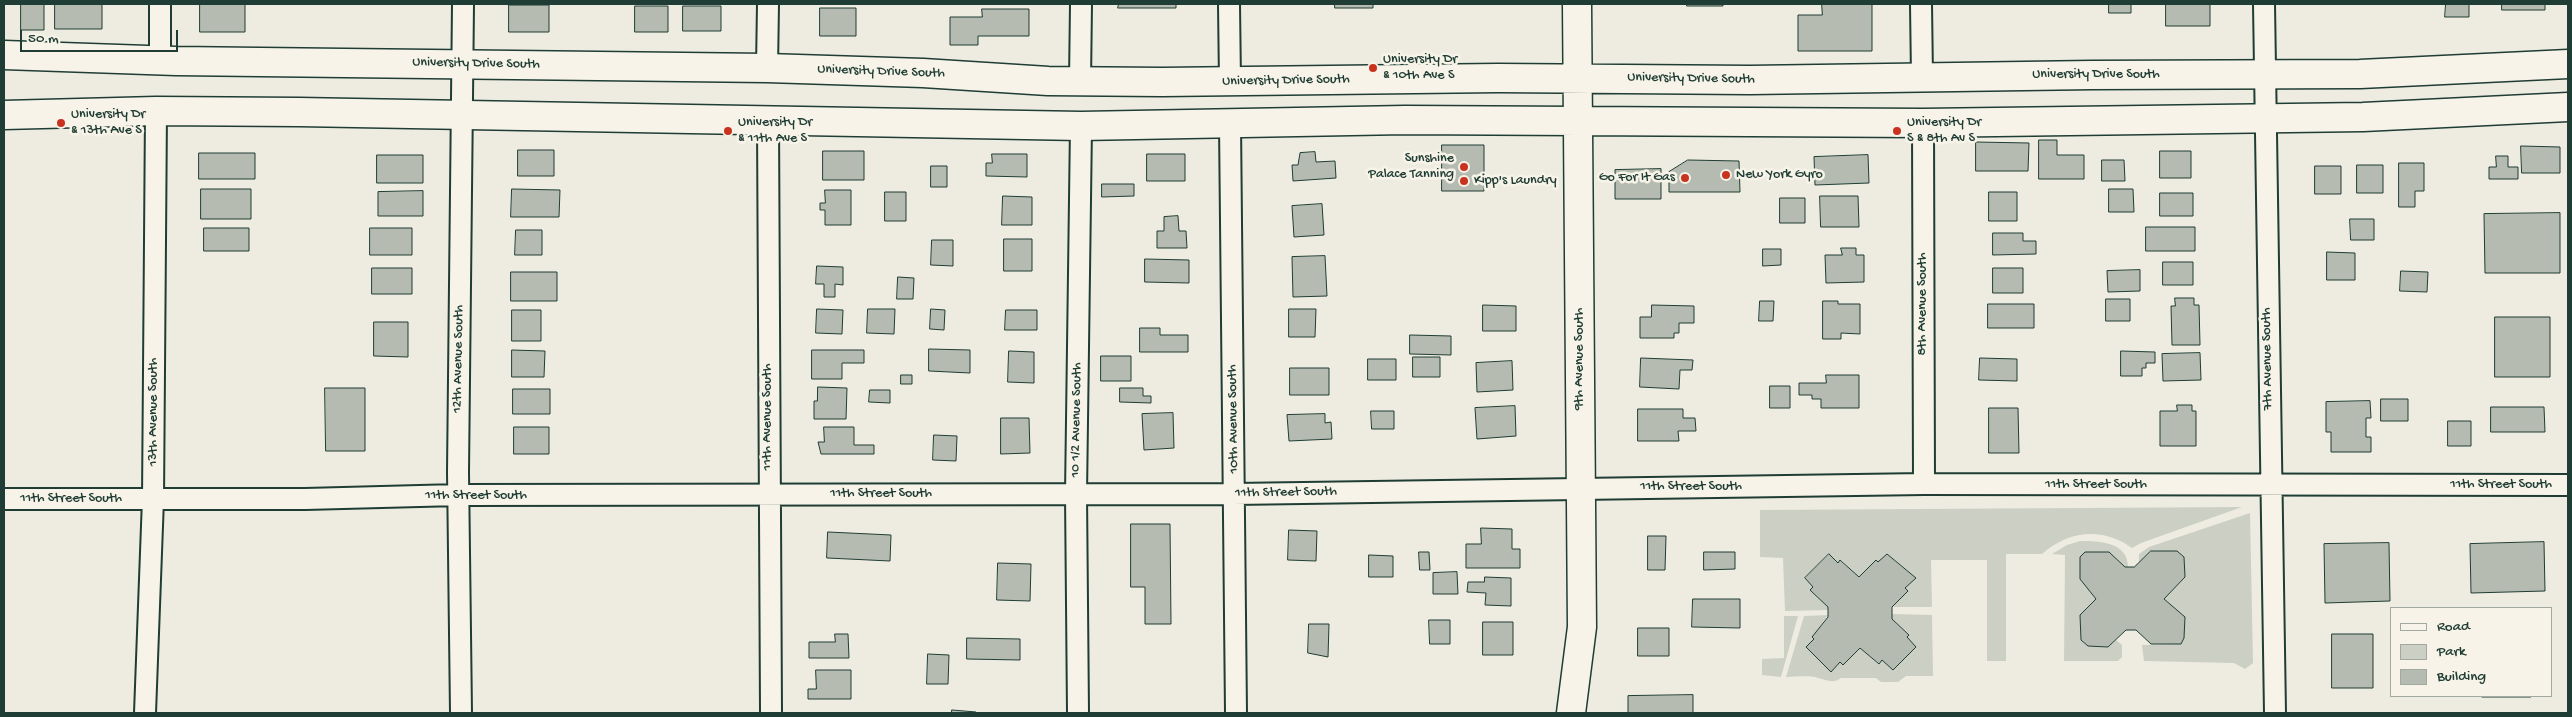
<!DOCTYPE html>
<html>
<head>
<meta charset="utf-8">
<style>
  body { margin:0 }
  #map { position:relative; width:2572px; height:717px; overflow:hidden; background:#eeece1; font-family:"Gochi Hand",sans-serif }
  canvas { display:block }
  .frame { position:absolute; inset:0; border:5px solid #1f3d34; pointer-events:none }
  .legend { position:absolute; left:2390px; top:607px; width:162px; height:90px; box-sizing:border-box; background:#f7f3e8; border:1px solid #a1aaa0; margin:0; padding:6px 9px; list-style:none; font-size:15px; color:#1f3d34 }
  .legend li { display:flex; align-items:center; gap:10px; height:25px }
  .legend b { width:25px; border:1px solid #a1aaa0 }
  .scale { position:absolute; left:20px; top:30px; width:158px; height:22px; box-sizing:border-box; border:2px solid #1f3d34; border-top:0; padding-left:6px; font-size:15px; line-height:18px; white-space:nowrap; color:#1f3d34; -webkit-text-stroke:4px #f7f3e8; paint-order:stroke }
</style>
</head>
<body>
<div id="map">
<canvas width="2572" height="717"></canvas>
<div class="frame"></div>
<ul class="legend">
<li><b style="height:6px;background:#f7f3e8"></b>Road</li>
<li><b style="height:14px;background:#cccfc4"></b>Park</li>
<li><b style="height:14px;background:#b5bbb0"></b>Building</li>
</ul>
<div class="scale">50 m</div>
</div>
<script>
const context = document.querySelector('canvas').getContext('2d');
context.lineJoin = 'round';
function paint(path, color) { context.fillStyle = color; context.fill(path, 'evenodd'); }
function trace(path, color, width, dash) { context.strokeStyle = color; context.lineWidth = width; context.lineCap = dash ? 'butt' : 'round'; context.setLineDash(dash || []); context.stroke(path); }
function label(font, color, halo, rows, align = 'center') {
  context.font = font + ' "Gochi Hand",sans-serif'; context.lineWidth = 5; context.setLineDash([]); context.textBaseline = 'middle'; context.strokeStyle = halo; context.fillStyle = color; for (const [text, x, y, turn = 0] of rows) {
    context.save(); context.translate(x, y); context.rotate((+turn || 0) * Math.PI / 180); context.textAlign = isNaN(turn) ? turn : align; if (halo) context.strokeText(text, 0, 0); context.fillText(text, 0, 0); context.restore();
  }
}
paint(new Path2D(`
  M2242 507 2141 543 2132 548C2103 527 2069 530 2042 554H2006V661H1987V560H1931L1932 607H1892L1907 591 1905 588 1916 578 1887 554 1878 562 1876 560 1859 577 1841 560 1838 563 1828 554 1805 578 1813 587 1810 590 1828 607V610L1785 611 1783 558 1760 557V510Z
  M2250 513 2253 663 2245 669 2234 663 2144 661 2142 645 2181 644 2184 638 2185 617 2164 599 2185 577 2184 557 2177 551 2139 563V554L2149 547Z
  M2080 541C2100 541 2128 542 2128 567H2125L2109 552H2085L2080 557V579L2096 599 2080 615 2081 640 2088 646 2108 647 2116 640 2122 645V657L2118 661H2064L2065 555 2052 554 2067 545Z
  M1892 614 1932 615 1933 676H1906L1898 682H1881L1876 678H1841C1833 684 1827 680 1818 678 1809 675 1796 677 1786 677L1804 616 1828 615 1813 637 1814 639 1806 647 1831 671 1840 662 1843 665 1860 648 1878 664 1882 660 1893 670 1916 647 1907 637 1909 634 1892 619Z
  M1784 616H1798L1781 677 1762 675V659L1784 658Z
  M2234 712 2242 713H2010Z`), '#cccfc4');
const building = new Path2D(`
  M21 4H44V30H21Z
  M55 4H102V29H55Z
  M200 4H245V32H200Z
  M1119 4H1176V8H1118Z
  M1335 4H1373V8H1335Z
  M1687 4H1723V6H1687Z
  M1822 4H1872V51H1798V15H1822Z
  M2109 4H2131V13H2109Z
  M2166 4H2210V26H2166Z
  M2446 4H2469V17H2445Z
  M2502 4H2545V10H2502Z
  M509 5H549V32H509Z
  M635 6H668V32H635Z
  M683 6H721V31H683Z
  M820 8H856V36H820Z
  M982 9H1029V36H978V45H950V17H982Z
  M2039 140H2057V155H2084V179H2039Z
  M1976 142 2029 143 2028 171H1976Z
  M1442 145H1484V191H1442Z
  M2521 146 2560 147V173H2522Z
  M518 150H554V176H518Z
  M823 151H864V180H823Z
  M2160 151H2191V178H2160Z
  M1315 152 1316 162 1335 161 1336 178 1293 181 1292 165H1298L1300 153Z
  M199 153H255V179H199Z
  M992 154H1027V177L986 176V163H992Z
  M1147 154H1185V181H1147Z
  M377 155H423V183H377Z
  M1868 155 1869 183 1815 185 1814 157Z
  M2496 156H2508V167H2518V179H2489V167H2496Z
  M1688 160 1739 161 1740 192H1669V172Z
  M2102 160H2124L2125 181H2102Z
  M2399 163H2424V191H2415V207H2399Z
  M2357 165H2383V193H2357Z
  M931 166H947V187H931Z
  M2315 166H2341V194H2315Z
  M1661 169V199H1615V170Z
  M1102 184H1134V196L1102 197Z
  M201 189H251V219H201Z
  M512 189 560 190 559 217H511Z
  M2109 189H2133L2134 212H2109Z
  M825 190H851V225H825V210H820V203H825Z
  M423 191V216H378V192Z
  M885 192H906V221H885Z
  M1989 192H2017V221H1989Z
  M2160 193H2193V216H2160Z
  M1003 196 1032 197V225H1002Z
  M1820 196H1858L1859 227H1821Z
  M1780 198H1805V223H1780Z
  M1322 204 1324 235 1294 237 1292 206Z
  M2560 213V273H2485L2484 214Z
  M1178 216 1179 231H1186L1187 248H1157V231H1164V217Z
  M2350 219H2374V240H2351Z
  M2146 227H2195V251H2146Z
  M204 228H249V251H204Z
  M370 228H412V255H370Z
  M516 230H542V255H515Z
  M1993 233H2023V241H2036V254L1993 255Z
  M1004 239H1032V271H1004Z
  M932 240H953V266L931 265Z
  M1841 248H1856V255H1864V282L1826 283 1825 255H1842Z
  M1763 249H1781V265L1763 266Z
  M2327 252 2355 253V280H2327Z
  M1325 256 1327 296 1293 297 1292 257Z
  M1145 259 1189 260V283L1145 282Z
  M2163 262H2193V285H2163Z
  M817 266 843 267V285L835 284V297H824V284H816Z
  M372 268H412V294H372Z
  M1993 268H2023V293H1993Z
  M2140 270V291L2108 292 2107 271Z
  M2401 271 2428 272 2427 292 2400 291Z
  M511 272H557V301H511Z
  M898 277 914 278 913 299H897Z
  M2175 298H2194V305H2199L2200 345H2172L2171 306H2175Z
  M2106 299H2130V321H2106Z
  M1760 301H1774L1773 321H1759Z
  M1823 301H1838V304H1860V334L1841 333V339H1823Z
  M1988 304H2034V328H1988Z
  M1483 305 1516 306V331H1483Z
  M1652 305 1694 306V323H1679V333H1674V338H1640V317H1651Z
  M817 309 843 310 842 334 816 333Z
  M868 309H895L894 334 867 333Z
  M931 309 945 310 944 330 930 329Z
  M1289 309H1316L1315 337H1289Z
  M512 310H541V341H512Z
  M1006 310H1037V330H1005Z
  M2495 317H2550V377H2495Z
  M374 322H408V357L374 356Z
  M1140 328H1160V335H1188V352H1140Z
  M1410 335 1451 336V355L1410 354Z
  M929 349 970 350V373L929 371Z
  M512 350 545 351 544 377H512Z
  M812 350H864V363H842V379H812Z
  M1009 351 1034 352V383L1008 382Z
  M2121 351 2155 352V363H2146V368H2142V376H2121Z
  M2200 353 2201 380 2163 381 2162 354Z
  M1101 356H1131V381H1101Z
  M1413 357H1440V377H1413Z
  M1641 358 1693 360 1692 370H1680L1679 389 1640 387Z
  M1980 358 2017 359V381L1979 380Z
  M1368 359H1396V380H1368Z
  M1512 361 1513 390 1477 392 1476 363Z
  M1290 368H1329V395H1290Z
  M901 375H912V384H901Z
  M1826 375H1859V408H1821V399H1812V395H1799V383H1826Z
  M1770 386H1790V408H1770Z
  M818 387 847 388 846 419H814V401H817Z
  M325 388H365V451H326Z
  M1120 388H1143V396H1151V403L1120 402Z
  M513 389H550V414H513Z
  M870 390H890V403L869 402Z
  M2381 399H2408V421H2381Z
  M2370 401 2371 418H2366V437H2371V452H2331V432H2326V402Z
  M2177 405H2192V411H2196V446H2160V411H2177Z
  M1515 406 1516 436 1477 439 1475 408Z
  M2491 407H2544L2545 432H2491Z
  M1989 408H2018L2019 453H1989Z
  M1638 409H1683V418H1695L1696 431H1678L1679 441H1638Z
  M1371 411H1394V429H1372Z
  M1173 413 1174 448 1144 450 1142 414Z
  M1325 414V423L1331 422 1332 439 1289 441 1287 415Z
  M1001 418H1029L1030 453 1001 454Z
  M2448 421H2471V446H2448Z
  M514 427H549V454H514Z
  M824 427H854V445H874V454H821L818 442H824Z
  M934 435 957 436 956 461 933 460Z
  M1131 524H1170L1171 624H1145V587H1131Z
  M1481 528 1512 529V549H1520V568H1466V544H1481Z
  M1289 530 1317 531 1316 561 1288 560Z
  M828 532 891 535 890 561 827 558Z
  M1648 536H1666L1665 570H1648Z
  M2544 542 2545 591 2471 593 2470 544Z
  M2389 543 2390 601 2325 603 2324 544Z
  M2151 551H2177L2184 557 2185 577 2164 599 2185 617 2184 638 2181 644H2151L2136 630H2126L2108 647 2088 646 2081 640 2080 615 2096 599 2080 579V557L2085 552H2109L2125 567H2134Z
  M1419 552H1429L1430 570H1420Z
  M1704 552H1735V569L1704 570Z
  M1829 554 1838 563 1840 560 1859 577 1876 560 1878 562 1887 554 1916 578 1905 588 1908 591 1892 607V619L1909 635 1907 637 1916 647 1893 670 1882 660 1879 664 1860 648 1843 665 1840 662 1831 672 1806 647 1814 639 1812 637 1828 617V607L1810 590 1813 587 1805 578Z
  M1369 555 1393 556V577H1369Z
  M998 563 1031 564 1030 601 997 600Z
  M1457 572 1458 594H1433V573Z
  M1485 577 1511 578V606L1485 605 1486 593 1467 592 1468 582H1484Z
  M1693 599H1740V628L1692 627Z
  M1429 620H1450V644H1430Z
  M1483 622H1513V655H1483Z
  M1309 624H1329L1328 657 1308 653Z
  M1638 628H1669V656H1638Z
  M835 634H848L849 658H809V642H835Z
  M2332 634H2373V688H2332Z
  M967 638 1020 639V660L967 659Z
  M928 654 949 655 948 684H927Z
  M816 670H851V699H808V689H816Z
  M1693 695V713H1628V696Z
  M2482 696H2531V697H2482Z
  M952 710 976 712V713H952Z`);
paint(building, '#b5bbb0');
trace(building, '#1f3d34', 1);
const street = new Path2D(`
  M160 4V60
  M1229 4 1230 82
  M1921 4 1922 77
  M2264 4 2275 713
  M767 68 768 4
  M1080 81 1081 4
  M768 121 771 713
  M1923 123 1924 484
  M1230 124 1236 713
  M4 499H305L458 495 1234 494 1924 484 2568 485
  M145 713 153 499 156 111
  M461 713 458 472 463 4
  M1078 713 1076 494 1081 126`);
const secondary = new Path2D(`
  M4 55 176 61 767 68 923 73 1048 81 1162 82 1498 78 1750 80 2092 75 2360 74 2568 64
  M4 115 156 111 299 112 1081 126 1405 120 1923 123 2363 117 2568 107
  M1571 713 1582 627 1577 4`);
trace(street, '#1f3d34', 24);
trace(secondary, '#1f3d34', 31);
trace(street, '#f7f3e8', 20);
trace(secondary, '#f7f3e8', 28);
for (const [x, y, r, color] of [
  [1373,68,5,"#c8321e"],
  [61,123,5,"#c8321e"],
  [728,131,5,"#c8321e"],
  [1897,131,5,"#c8321e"],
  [1464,167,5,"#c8321e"],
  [1726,175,5,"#c8321e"],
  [1685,178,5,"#c8321e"],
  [1464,181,5,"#c8321e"]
]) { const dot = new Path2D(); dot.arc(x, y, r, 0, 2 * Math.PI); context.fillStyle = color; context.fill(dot); trace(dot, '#f7f3e8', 2); }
label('14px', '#1f3d34', '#f7f3e8', [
  ["University Dr",1383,60],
  ["& 10th Ave S",1383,76],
  ["University Dr",71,115],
  ["& 13th Ave S",71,131],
  ["University Dr",738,123],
  ["& 11th Ave S",738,139],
  ["University Dr",1907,123],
  ["S & 8th Av S",1907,139],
  ["Sunshine",1454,159,"right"],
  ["Palace Tanning",1454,175,"right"],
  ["New York Gyro",1736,175],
  ["Go For It Gas",1675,178,"right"],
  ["Kipp's Laundry",1474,181]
], 'left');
label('14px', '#1f3d34', '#f7f3e8', [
  ["University Drive South",476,64,1],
  ["University Drive South",881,72,2],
  ["University Drive South",2096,75],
  ["University Drive South",1691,79,1],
  ["University Drive South",1286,81,-1],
  ["8th Avenue South",1923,304,-90],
  ["12th Avenue South",459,359,-89],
  ["9th Avenue South",1580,359,-90],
  ["7th Avenue South",2268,359,-91],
  ["13th Avenue South",154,412,-90],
  ["11th Avenue South",768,417,-90],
  ["10th Avenue South",1234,419,-91],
  ["10 1/2 Avenue South",1077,420,-89],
  ["11th Street South",2096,485],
  ["11th Street South",2501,485],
  ["11th Street South",1691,487],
  ["11th Street South",1286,493,-1],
  ["11th Street South",881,494],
  ["11th Street South",476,496],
  ["11th Street South",71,499]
]);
</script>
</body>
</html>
